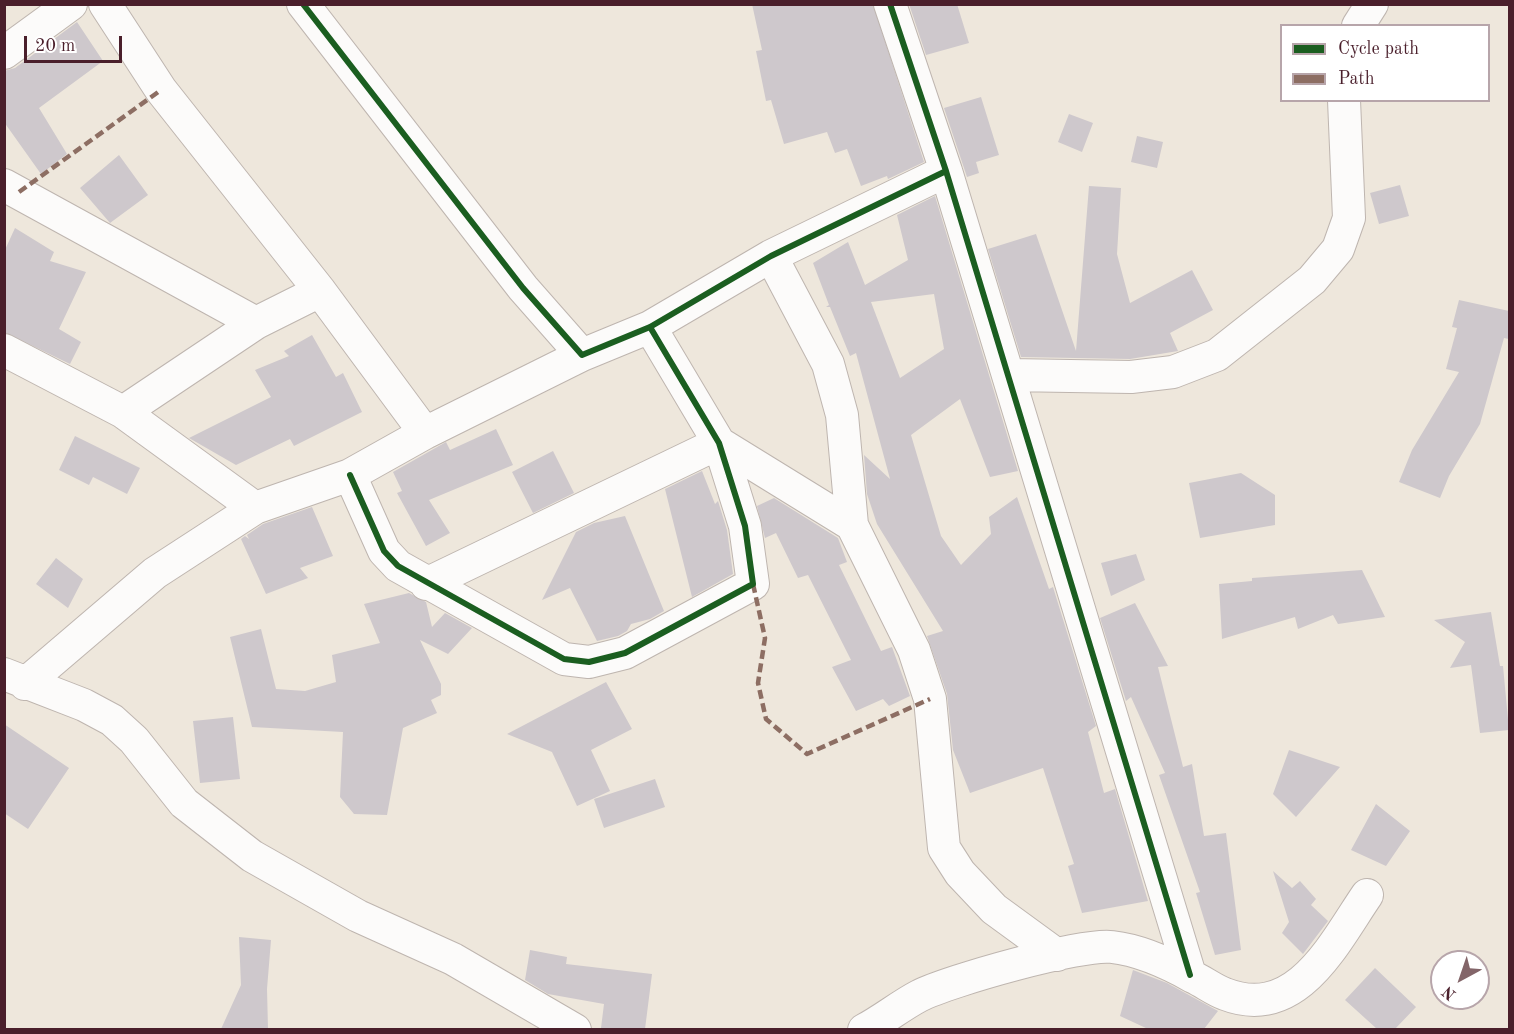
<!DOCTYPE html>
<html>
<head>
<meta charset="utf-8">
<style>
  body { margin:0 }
  #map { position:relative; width:1514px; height:1034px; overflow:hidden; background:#eee7dc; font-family:"Old Standard TT",serif }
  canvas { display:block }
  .frame { position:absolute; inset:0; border:6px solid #4a1f2b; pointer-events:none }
  .legend { position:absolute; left:1280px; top:24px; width:210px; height:78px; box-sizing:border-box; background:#fff; border:2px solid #b7a5aa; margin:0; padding:8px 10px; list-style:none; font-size:18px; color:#4a1f2b }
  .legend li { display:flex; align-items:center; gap:12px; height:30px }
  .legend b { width:30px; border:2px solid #b7a5aa }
  .north { position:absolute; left:1430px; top:950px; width:60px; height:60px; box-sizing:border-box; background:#fff; border:2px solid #b7a5aa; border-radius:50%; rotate:220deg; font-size:16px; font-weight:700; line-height:24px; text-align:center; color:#4a1f2b }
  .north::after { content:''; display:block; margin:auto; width:21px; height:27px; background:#836569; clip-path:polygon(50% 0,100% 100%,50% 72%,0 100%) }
  .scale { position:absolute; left:24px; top:36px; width:98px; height:27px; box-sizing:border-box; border:3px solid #4a1f2b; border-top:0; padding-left:8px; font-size:18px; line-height:21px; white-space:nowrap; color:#4a1f2b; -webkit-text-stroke:4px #fff; paint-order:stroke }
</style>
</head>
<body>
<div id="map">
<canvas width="1514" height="1034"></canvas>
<div class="frame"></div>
<ul class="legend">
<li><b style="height:8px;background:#1b5e20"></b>Cycle path</li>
<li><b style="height:8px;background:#8d6e63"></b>Path</li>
</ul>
<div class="north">N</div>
<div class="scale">20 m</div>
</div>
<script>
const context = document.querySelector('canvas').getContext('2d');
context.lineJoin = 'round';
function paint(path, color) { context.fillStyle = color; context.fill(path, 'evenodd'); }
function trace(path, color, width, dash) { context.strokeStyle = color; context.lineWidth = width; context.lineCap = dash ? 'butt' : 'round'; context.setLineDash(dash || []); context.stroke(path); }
paint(new Path2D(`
  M752 4H873L924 162 888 179 887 176 861 186 847 149 835 153 827 132 784 144 771 100 766 101 756 51 762 50Z
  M909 4H957L969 43 926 55Z
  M77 22 103 61 39 108 67 154 41 174 4 122V71L15 68Z
  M981 97 999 155 976 162 979 173 967 177 944 108Z
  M1069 114 1093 123 1082 152 1058 142Z
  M1137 136 1163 142 1157 168 1131 162Z
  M119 155 148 195 110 223 80 188Z
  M1400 185 1409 216 1379 224 1370 193Z
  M1089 186 1121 188 1117 254 1130 303 1192 270 1213 310 1170 333 1178 351 1130 359 1021 357 988 249 1036 234 1076 351Z
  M935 196 1018 471 990 477 960 399 911 435 941 536 961 565 991 534 989 517 1017 497 1049 589 1053 587 1096 726 1088 732 1104 793 1115 789 1148 901 1082 913 1068 866 1074 864 1043 768 970 793 953 750 947 694 927 636 943 631 877 524 867 494 864 455 890 479 856 353 850 356 830 307H826L829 305 813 263 848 242 865 285 908 260 897 215ZM934 294 944 349 900 378 871 302Z
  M15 228 54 252 50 261 86 272 59 329 81 342 70 364 4 332V252Z
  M1459 300 1509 311V339L1504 338 1480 424 1449 476 1440 498 1399 482 1412 450 1459 372 1446 369 1457 328 1452 327Z
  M312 335 336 377 343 373 362 412 294 446 290 439 236 465 189 438 271 397 255 370 289 356 284 351Z
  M496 429 513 465 429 500 450 533 426 546 397 493 402 491 393 472 446 442 450 450Z
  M75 436 140 468 127 494 93 477 89 485 59 470Z
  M553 451 574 493 533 513 512 472Z
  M702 471 715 504 718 501 727 530 733 574 692 597 665 489Z
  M1241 473 1275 495V525L1200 538 1189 483Z
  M774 498 838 538 847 562 839 565 881 651 892 647 910 696 889 706 883 699 856 711 832 667 851 660 808 575 798 578 776 533 765 538 757 506Z
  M312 507 333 556 300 568 308 578 266 594 241 539 245 536 249 539 247 535 263 524Z
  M625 516 664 611 650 619 631 624 627 631 618 636 597 641 570 588 542 600 576 532 594 523Z
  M1136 554 1145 580 1111 596 1101 563Z
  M56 558 83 579 68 608 36 584Z
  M1362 570 1385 617 1338 624 1333 615 1298 629 1295 617 1222 639 1219 584 1252 581V578Z
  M409 593 426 602 432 627 445 613 472 628 448 654 420 640 441 684V695L431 700 437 713 403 728 387 815 354 814 340 797 343 732 252 727 230 637 261 629 276 689 305 691 336 682 332 655 380 643 364 604Z
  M1135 603 1168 666 1158 667 1183 767 1192 764 1204 836 1226 833 1241 950 1215 955 1196 893 1200 892 1159 775 1165 773 1131 697 1126 701 1100 618Z
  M1491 612 1500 666H1503L1509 730 1480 733 1471 665 1450 668 1465 642 1434 620Z
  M606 682 632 729 591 750 610 791 577 806 552 752 507 734Z
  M233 717 240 779 200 783 193 721Z
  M4 724 69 768 28 829 4 813Z
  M1289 750 1340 767 1296 817 1273 794Z
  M655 779 665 807 604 828 594 799Z
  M1376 804 1410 831 1386 866 1351 850Z
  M1273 871 1292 888 1300 881 1316 899 1311 905 1328 921 1303 954 1282 933 1289 922Z
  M239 937 271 940 267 989 268 1029H221L241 985Z
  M530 950 567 957 566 964 652 974 645 1029 601 1028 604 1004 548 994 525 980Z
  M1375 968 1416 1007 1395 1029H1377L1345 1000Z
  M1133 970 1167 983 1218 1011 1204 1029H1148L1120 1016Z`), '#cec8cc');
const street = new Path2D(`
  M105 4 161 90 320 291 425 433
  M303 4 523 288 582 355 650 327 771 256 946 171
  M890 4 946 171 1190 975
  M1358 26 1372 4
  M4 53 71 4
  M4 185 256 323
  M771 256 828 364 842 415 852 525
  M4 350 123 412 255 508 350 475 425 433 582 355
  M1009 375 1131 377 1173 372 1217 355 1312 280 1338 249 1349 218 1344 100
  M123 412 256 323 320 291
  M719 443 852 525 914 650 930 699 944 848 960 873 994 909 1057 955
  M350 475 384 551 398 566 564 659 589 662 625 653 753 584 745 526 719 443 650 327
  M426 584 719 443
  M4 674 84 705 112 720 134 740 184 803 252 856 358 916 453 959 575 1030
  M25 684 155 573 255 508
  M864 1030C883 1020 900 1006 919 996 948 981 1082 943 1112 947 1139 950 1170 964 1193 977 1204 982 1214 990 1225 994 1297 1022 1334 943 1367 895`);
trace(street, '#beb5af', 34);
trace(street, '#fcfbfa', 32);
trace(new Path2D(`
  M19 192 161 90
  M753 584 765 638 758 683 766 719 807 754 930 699`), '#8d6e63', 4.5, [9, 4.5]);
trace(new Path2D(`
  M303 4 523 288 582 355 650 327 771 256 946 171
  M890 4 946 171 1190 975
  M350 475 384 551 398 566 564 659 589 662 625 653 753 584 745 526 719 443 650 327`), '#1b5e20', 6);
</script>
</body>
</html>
